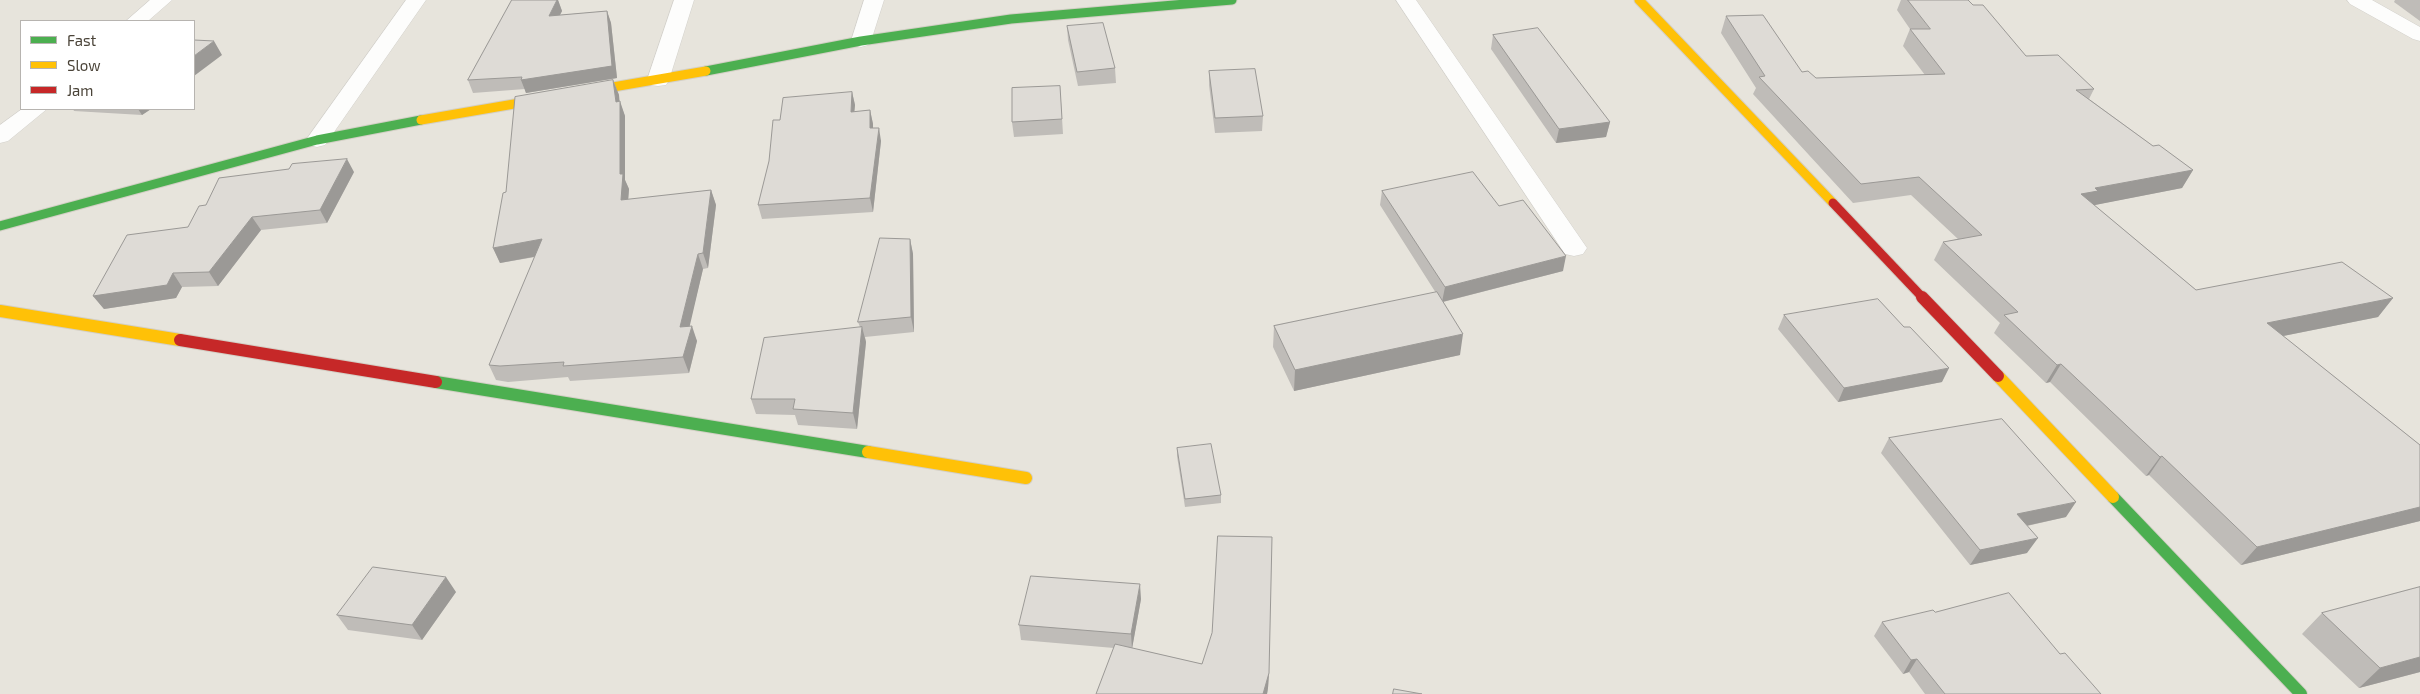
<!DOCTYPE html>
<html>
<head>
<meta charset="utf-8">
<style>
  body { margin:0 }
  #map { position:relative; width:2420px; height:694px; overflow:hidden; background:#f4f2ee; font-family:"Exo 2",sans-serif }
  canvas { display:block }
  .legend { position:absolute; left:20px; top:20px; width:175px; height:90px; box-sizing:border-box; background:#fff; border:1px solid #b7b4b0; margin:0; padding:6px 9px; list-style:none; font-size:15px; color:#4b4439 }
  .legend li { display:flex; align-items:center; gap:10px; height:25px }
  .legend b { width:25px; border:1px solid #b7b4b0 }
</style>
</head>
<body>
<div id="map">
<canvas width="2420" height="694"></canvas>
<ul class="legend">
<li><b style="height:6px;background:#4caf50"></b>Fast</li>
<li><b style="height:6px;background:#ffc107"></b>Slow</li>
<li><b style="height:6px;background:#c62828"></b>Jam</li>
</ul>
</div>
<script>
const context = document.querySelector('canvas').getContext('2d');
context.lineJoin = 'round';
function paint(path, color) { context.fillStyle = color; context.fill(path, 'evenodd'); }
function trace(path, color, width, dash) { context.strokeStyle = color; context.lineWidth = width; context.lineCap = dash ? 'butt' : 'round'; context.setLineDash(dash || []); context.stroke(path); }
paint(new Path2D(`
  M0 0H2420V694H0ZM21 21H194V109H21Z`), '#e7e4dc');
const street = new Path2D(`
  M150 0H172L148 21H126Z
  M406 0H426L325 145 317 147 309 145 306 140Z
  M674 0H694L669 80 666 85 658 86 650 85 647 80Z
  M864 0H884L871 41 868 45 861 47 854 45 851 41Z
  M1396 0H1416L1587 248 1583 254 1574 256 1565 254Z
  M2347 0H2372L2420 27V41L2413 39 2350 4Z
  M22 109H47L8 141 0 143V125Z`);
const fastFar1 = new Path2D(`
  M706 71 861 41 1011 19 1232 0
  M0 226 317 140 421 120`);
const fast = new Path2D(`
  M436 382 868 452
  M2113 497 2301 694`);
const slowFar1 = new Path2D(`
  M1639 0 1833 203
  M421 120 706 71`);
const slow = new Path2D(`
  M0 311 180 340
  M1998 376 2113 497
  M868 452 1026 478`);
const jamFar1 = new Path2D(`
  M1833 203 1923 298`);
const jam = new Path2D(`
  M1922 297 1998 376
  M180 340 436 382`);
trace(street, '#d2d0cb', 1);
trace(fastFar1, '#d3cfc5', 11);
trace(fast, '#d3cfc5', 14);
trace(slowFar1, '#d3cfc5', 11);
trace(slow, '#d3cfc5', 14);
trace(jamFar1, '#d3cfc5', 11);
trace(jam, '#d3cfc5', 14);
paint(street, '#fdfdfc');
trace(fastFar1, '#4caf50', 9);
trace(fast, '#4caf50', 12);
trace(slowFar1, '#ffc107', 9);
trace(slow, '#ffc107', 12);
trace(jamFar1, '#c62828', 9);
trace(jam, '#c62828', 12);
paint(new Path2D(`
  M512 0H558L562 11 560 15 607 11 611 23 617 78 526 93 525 89 473 93 468 80Z
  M1901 0H1968L1973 5 2026 56 2094 89 2089 99 2153 146 2193 170 2182 188 2094 205 2196 290 2393 298 2378 317 2283 336 2420 445V521L2241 565 2149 475 2146 476 2050 382 2046 383 1994 333 2000 323 1934 260 1943 242 1958 239 1911 195 1853 203 1753 94 1756 88 1721 33 1726 16 1802 72 1816 78 1925 75 1903 46 1910 29 1897 10Z
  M2395 0H2420V21L2394 2Z
  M1067 26 1115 68 1116 83 1078 86 1068 40Z
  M1493 35 1610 122 1606 137 1556 143 1491 49Z
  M1209 71 1263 116 1262 131 1215 133 1209 85Z
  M613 80 619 95V101L625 116V180L629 189 628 200 711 190 716 205 708 268 703 269 689 326 697 341 689 373 570 381 568 377 508 382 496 380 489 365 535 257 500 263 493 248 506 192Z
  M1060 86 1063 134 1014 137 1012 122Z
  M852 92 855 105 854 112 870 110 873 124V128L881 141 873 212 762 219 758 205Z
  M73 109H151L142 115 74 111Z
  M354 172 327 223 261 230 218 286 182 287 176 298 104 309 93 296 188 227Z
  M1382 191 1499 206 1563 271 1443 302 1460 355 1294 391 1273 347 1274 326 1436 293 1380 205Z
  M910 239 913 254 914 332 865 337 866 342 857 429 798 425 795 415 756 414 751 399 860 327 858 322Z
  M1784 315 1942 382 1838 402 1778 329Z
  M1889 438 2066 517 2027 526V553L1970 565 1881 453Z
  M1177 448 1221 495V503L1185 507 1177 456Z
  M2420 587V672L2359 688 2302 634 2322 613Z
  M456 592 422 640 348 630 337 615Z
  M1141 599 1132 648 1202 664 1269 673 1268 688 1267 694H1096L1114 648 1021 640 1019 625Z
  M1935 612 2060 654 2101 694H1925L1909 672 1903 674 1874 636 1882 622Z`), '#bfbcb8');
paint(new Path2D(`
  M557 0H558L562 11 553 28 549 16Z
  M607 11 611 23 617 78 526 93 521 80Z
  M214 41 222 55 194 76V56Z
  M613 80 619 95 620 106V101L625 116V180L629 189 627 215 621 200 616 102Z
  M852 92 855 105 853 126 851 112Z
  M138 109H151L142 115Z
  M870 110 873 124V142L870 128Z
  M1610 122 1606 137 1556 143 1559 129Z
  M879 128 881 141 873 212 870 198Z
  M347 159 354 172 327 223 320 210Z
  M2193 170 2182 188 2090 206 2081 194 2095 188Z
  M711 190 716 205 708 268 703 253Z
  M252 217 261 230 218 286 209 272Z
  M542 239 549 254 500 263 493 248Z
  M910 239 913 254 914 332 911 317Z
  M698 254 703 269 686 342 680 327Z
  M1566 256 1563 271 1442 302 1445 287Z
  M173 273 182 287 176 298 104 309 93 296Z
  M2393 298 2378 317 2253 342 2267 323Z
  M692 326 697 341 689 373 683 357Z
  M862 327 866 342 857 429 853 413Z
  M1463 334 1460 355 1294 391 1295 370Z
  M2061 364 2050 382 2046 383 2057 365Z
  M1949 368 1942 382 1838 402 1844 388Z
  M2162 456 2149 475 2146 476 2160 457Z
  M2076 502 2066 517 2007 530 2017 514Z
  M2420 507V521L2241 565 2257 547Z
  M2038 538 2027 553 1970 565 1980 550Z
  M446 577 456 592 422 640 412 625Z
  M1140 584 1141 599 1132 649 1131 634Z
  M2420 657V672L2359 688 2380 668Z
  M1917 659 1909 672 1903 674 1911 660Z
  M1269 673 1268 688 1267 694H1263Z`), '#9b9996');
const building = new Path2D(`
  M512 0H557L549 16 607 11 612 66 521 80 522 77 468 80Z
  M1908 0H1968L1973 5H1983L2026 56 2058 55 2094 89 2076 90 2153 146 2159 145 2193 170 2095 188 2098 191 2081 194 2196 290 2342 262 2393 298 2267 323 2420 445V507L2257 547 2162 456 2160 457 2061 364 2057 365 2004 315 2018 312 1943 242 1982 235 1919 177 1861 184 1759 77 1765 76 1726 16 1763 15 1802 72 1808 71 1816 78 1945 74 1910 29H1930Z
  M1103 23 1115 68 1077 72 1067 26Z
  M1538 28 1610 122 1559 129 1493 35Z
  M194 40 214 41 194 56Z
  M1255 69 1263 116 1215 118 1209 71Z
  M613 80 616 102 620 101V174H623L621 200 711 190 703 253 698 254 680 327 692 326 683 357 563 366 564 362 500 366 489 365 542 239 493 248 503 193 506 192 515 97Z
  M1060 86 1062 119 1012 122V88Z
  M852 92 851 112 870 110V128H879L870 198 758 205 769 161 773 120H780L783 98Z
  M347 159 320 210 252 217 209 272 173 273 167 285 93 296 127 235 188 227 199 206 206 205 219 178 289 169 292 164Z
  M1473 172 1499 206 1523 200 1566 256 1445 287 1382 191Z
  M880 238 910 239 911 317 858 322Z
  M1437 292 1463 334 1295 370 1274 326Z
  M1878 299 1904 327H1910L1949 368 1844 388 1784 315Z
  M862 327 853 413 793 409 795 399H751L764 338Z
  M2002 419 2076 502 2017 514 2038 538 1980 550 1889 438Z
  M1211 444 1221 495 1185 499 1177 448Z
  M1218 536 1272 537 1269 673 1263 694H1096L1115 644 1202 664 1212 633Z
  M373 567 446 577 412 625 337 615Z
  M1031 576 1140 584 1131 634 1019 625Z
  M2420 587V657L2380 668 2322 613Z
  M2009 593 2060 654 2065 653 2101 694H1945L1917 659 1911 660 1882 622 1933 610 1935 612Z
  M1394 689 1422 694H1393Z`);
paint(building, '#dedbd6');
trace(building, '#9b9996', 1);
</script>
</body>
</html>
